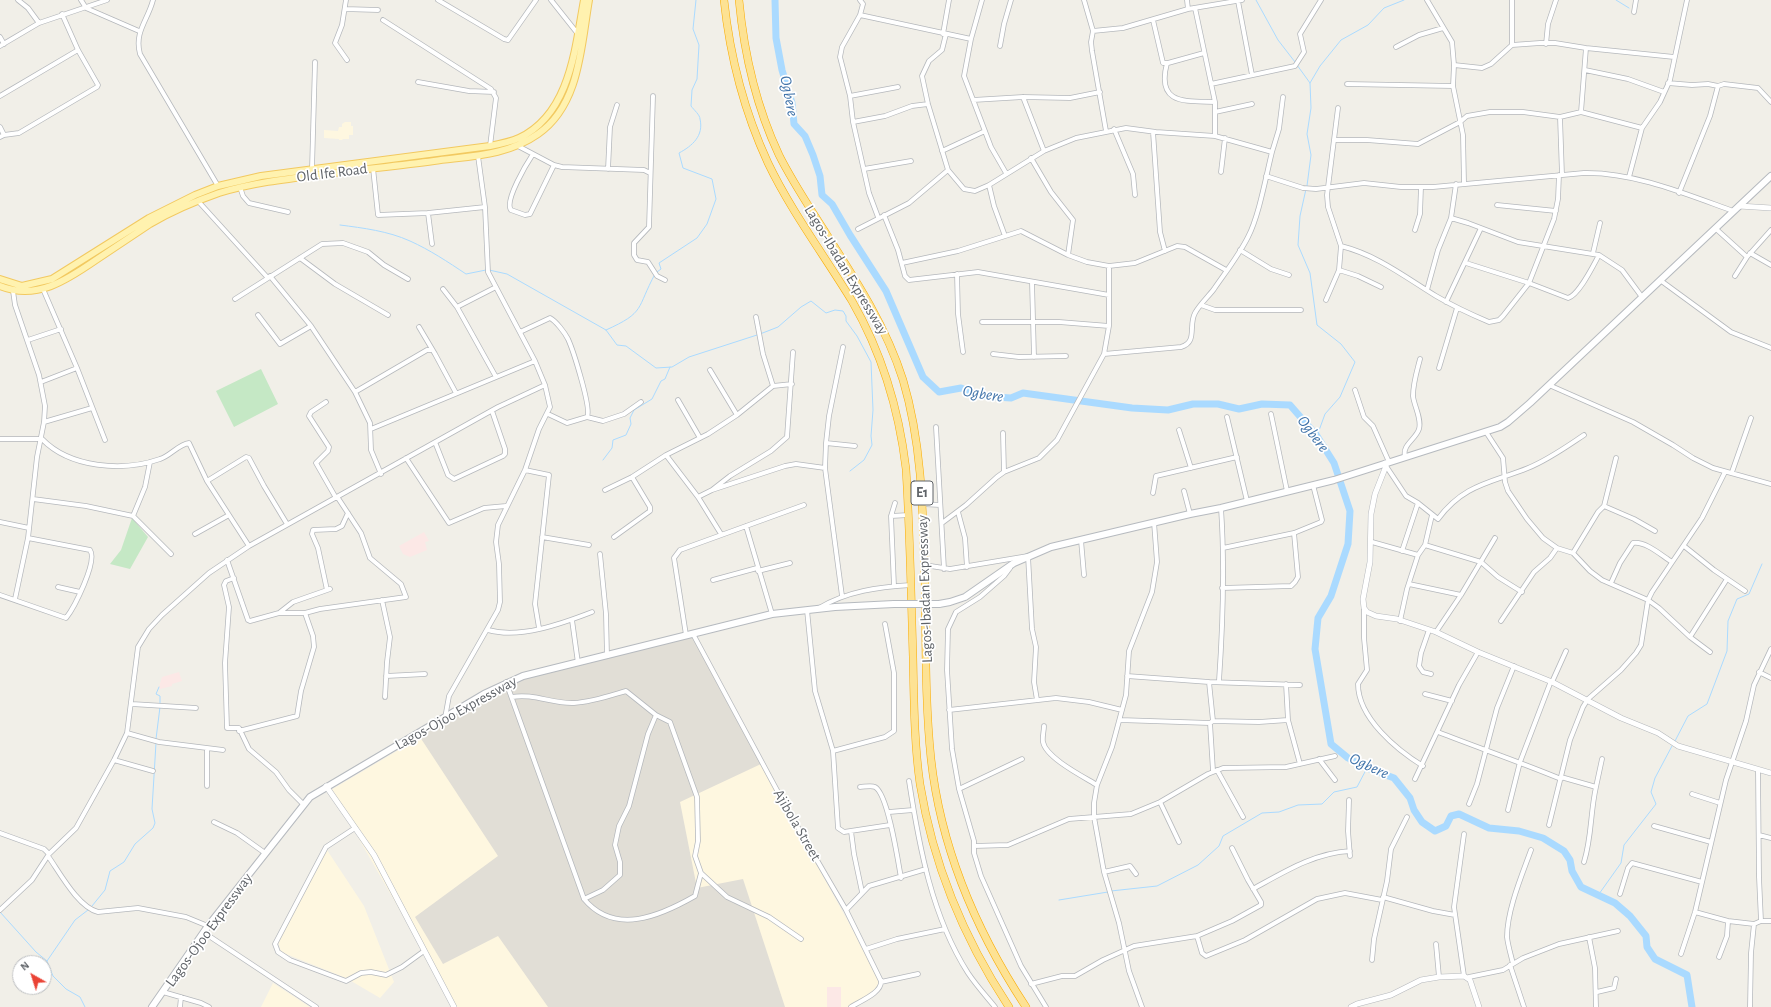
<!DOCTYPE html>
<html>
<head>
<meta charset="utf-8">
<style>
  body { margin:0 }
  #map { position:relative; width:1771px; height:1007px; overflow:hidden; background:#f1efe8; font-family:"Alegreya Sans",sans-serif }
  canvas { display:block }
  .north { position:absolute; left:12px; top:955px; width:40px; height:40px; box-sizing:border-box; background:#fff; border:1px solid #bfc1c3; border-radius:50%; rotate:321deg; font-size:11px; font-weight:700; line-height:16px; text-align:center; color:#5f6368 }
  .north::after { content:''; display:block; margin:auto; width:14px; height:18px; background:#ea4335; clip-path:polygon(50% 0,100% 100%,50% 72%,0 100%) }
</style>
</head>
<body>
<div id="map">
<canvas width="1771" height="1007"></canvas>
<div class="north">N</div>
</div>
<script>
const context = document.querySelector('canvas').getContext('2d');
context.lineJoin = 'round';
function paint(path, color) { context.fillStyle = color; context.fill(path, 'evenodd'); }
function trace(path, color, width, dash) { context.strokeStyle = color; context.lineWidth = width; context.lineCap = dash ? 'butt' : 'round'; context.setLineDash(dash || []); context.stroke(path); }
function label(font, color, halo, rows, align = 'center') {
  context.font = font + ' "Alegreya Sans",sans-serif'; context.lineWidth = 3.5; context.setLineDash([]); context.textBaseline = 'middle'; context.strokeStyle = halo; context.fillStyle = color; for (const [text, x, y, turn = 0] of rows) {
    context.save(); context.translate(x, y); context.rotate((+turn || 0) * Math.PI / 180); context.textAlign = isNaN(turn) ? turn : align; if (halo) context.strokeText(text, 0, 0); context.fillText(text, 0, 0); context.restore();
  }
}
paint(new Path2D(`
  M345 122H351V126H353V135H349V139H343L342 140H339V139L324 138V130L338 131 339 127H342V124Z
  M696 646 877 974 881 988 852 1007H455L331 790 424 735Z
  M327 850 364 906 394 982 380 998 346 978 281 952 278 941Z
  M273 983 310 1007H261Z`), '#fef7e0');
paint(new Path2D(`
  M693 634 761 764 680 802 697 888 743 879 785 1007H548L498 936 443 964 415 917 498 856 418 734 506 679Z`), '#e1ded6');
paint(new Path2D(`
  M424 532 429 541 425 542 427 550 410 557 403 554 399 546Z
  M179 672 182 681 172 684V686L160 689 159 687 162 677Z
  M827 987H841V1007H827Z`), '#fce8e6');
paint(new Path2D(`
  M261 369 278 404 234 427 216 391Z
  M132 518 148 537 130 569 110 564 121 550Z`), '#c5e8c5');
trace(new Path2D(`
  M1256 0 1278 40 1295 62
  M1616 0 1629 8
  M1297 65 1310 83 1311 108 1307 134 1311 155 1307 186
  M1310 83 1320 66 1341 40 1368 25 1384 8 1404 0
  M1306 189 1300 216 1298 245 1310 273 1317 325 1341 344 1355 362 1340 397 1325 414 1317 436
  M340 225C363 228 388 231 410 241 430 250 448 262 466 274L486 270
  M489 270 507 274 606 330 617 345 626 346 656 368 672 367 689 357 757 335
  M657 272 661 269 659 263 697 238 707 224 716 199 712 179 683 168 679 153C692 146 704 136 700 119 700 115 694 110 691 106L692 90 697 79 699 45 693 29 696 0
  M606 330C646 312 636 309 655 274
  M760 334 778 327 801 307 811 301 826 313 835 310 843 311 846 316V321L857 336 871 362 873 410 871 436 872 445 864 460 850 471
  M603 460 612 448 613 440 626 435 631 424 630 418 634 410 652 399 661 381 665 379 670 367
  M159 687 156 694 160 696V704
  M156 739 160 707
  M1675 741 1688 716 1707 704 1727 651 1728 621 1737 599 1749 594 1762 564
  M1111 891 1157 886 1198 865 1219 846 1223 836 1262 813 1279 812 1298 805 1322 804 1334 792 1357 787 1367 768
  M1599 894 1621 863 1624 845 1656 804 1651 792 1655 778 1672 746
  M1059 900 1108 892
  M92 906 105 890 110 871 124 862 135 844 153 828 155 823 152 809 156 743
  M0 912 36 952 47 961 53 976 66 989 80 997 85 1007
  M47 961 75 920 88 910`), '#aadaff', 1);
trace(new Path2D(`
  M775 0 776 38 782 70 792 103 794 124 805 136 813 155 820 176 822 195 832 204 850 235 886 291 923 377 939 392 961 388 982 396 1011 398 1023 393 1132 408 1168 410 1193 404H1218L1239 409 1262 404 1290 405 1317 436 1334 463 1350 511 1348 544 1331 596 1318 618 1315 649 1331 744 1348 758 1367 768 1394 778 1410 798 1414 810 1422 822 1435 831 1446 826 1451 816 1459 814 1489 828 1519 831 1543 838 1564 851 1570 860 1572 871 1581 887 1615 903 1630 916 1646 936 1647 947 1655 959 1687 975 1692 1007`), '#aadaff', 7);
const minor = new Path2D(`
  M18 0 28 8 39 23
  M81 0 86 8 139 31
  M153 0C148 20 134 32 140 54L218 186
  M346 0 342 25 335 43 347 60
  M438 0 504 39 508 40 536 0
  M551 0 578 34
  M860 0 863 4 860 15 842 47 840 57 850 96 853 122 869 193 878 217
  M982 0 971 39 964 76 991 147 1006 173
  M1084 0 1093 31 1091 42 1092 51 1106 131
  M1187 0 1188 9
  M1427 0 1452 42 1454 65 1453 86 1463 135 1464 183
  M1512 0V45
  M1238 1 1252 75
  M345 9 378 10
  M1634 12 1636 0
  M860 15 971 39
  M383 20 491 89 496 98 490 146
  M1153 20 1163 63H1168L1204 53
  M1093 31 1123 28 1188 9 1242 0
  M943 34 949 0
  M946 34 942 50 929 61 922 76 928 104 948 170 964 189 975 191 989 185 1044 151 1076 138 1126 128 1156 132 1215 136
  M0 37 4 44
  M1546 44 1548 24 1556 0
  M0 46 39 23 107 0
  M1000 46 1004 24 1011 0
  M1396 47 1419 35 1443 28
  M1167 63C1156 105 1185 101 1215 102
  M1454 65 1482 68 1491 64 1512 45 1540 43H1555L1586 48 1674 57
  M1585 70 1628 79 1664 92
  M418 82 469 91 494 92
  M1668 83 1692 85 1708 84 1718 86
  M1211 84 1295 66 1304 52 1300 34 1321 0
  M1347 84 1453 86
  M0 96 78 50
  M653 96 649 227 634 243V255L637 260 648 262 657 276 665 280
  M850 96 898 87
  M1023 97 1044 151
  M973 100 1023 97 1070 98 1100 92
  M1215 112 1252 104
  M1581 112 1586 48
  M1560 117 1562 175
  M853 122 885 116 912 106 928 104
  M0 127 4 135
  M1114 129 1133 174 1135 195
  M1153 132 1160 232 1165 251
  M0 137 4 135 19 133 97 87 98 85 78 50 62 14
  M1335 140H1367L1418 144 1460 122 1467 116 1490 112H1523L1560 117 1581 112 1642 128
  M518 146 554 165 562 167 644 170 650 173
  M942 151 985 131
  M1272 152 1279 129 1283 97
  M533 154C527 163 504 201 511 210L525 215 530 214 554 165
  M1031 158 1051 192 1073 220 1068 255
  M373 168 378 215 428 213 485 207
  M312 169 315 62
  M608 169 610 127 617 105
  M864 169 911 161
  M1221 172 1225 138
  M1266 176 1303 188 1316 189 1364 183 1401 187H1433L1584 173C1634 172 1686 194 1733 211
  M1629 177 1642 128 1660 102 1670 80 1687 0
  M989 185 994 206 1005 236
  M240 187 243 196 249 203 288 212
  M1679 193 1710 116 1718 86 1724 84 1758 88 1771 102
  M198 201 267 277
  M1497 205 1556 211
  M428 213 432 244
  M884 215 898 250 905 276 909 280 978 272 1109 295
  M1451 218 1468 223 1518 242 1599 255 1622 270 1642 297
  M1715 228 1747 257
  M858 229 909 203 948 170
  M1415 230 1420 214 1421 187
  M1341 246C1377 255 1405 277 1436 296 1453 306 1470 314 1489 322L1499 320 1503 316 1529 283 1554 219 1558 199 1559 175
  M1240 250 1271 269 1289 275
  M1593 253 1600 223
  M1750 253 1771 265
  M300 258 335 284 388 315
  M902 263 958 251 1021 231 1068 255 1087 262 1109 266 1135 263 1177 246 1185 247 1226 270
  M1466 263 1529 283 1568 298C1579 295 1593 266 1599 255
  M1339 270 1358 276 1381 287
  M957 274 958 314 963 352
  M270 276 311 326 355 392 370 423 371 450 381 474
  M1735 276 1747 257 1771 230
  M1660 280 1731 332 1771 348
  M1032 282 1034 357
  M43 289 77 368 105 440
  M443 289 457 307 496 377
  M1427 290 1438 250 1451 218 1456 184
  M13 291 15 305 39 375 45 406 44 422 37 457 28 538 15 599
  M235 299 322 244 343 243 368 252 384 265 408 279
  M1326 300 1339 270 1341 246 1328 207 1327 195 1338 108
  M1446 302 1481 228
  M1201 305 1215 310H1301
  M457 307 496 287
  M258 315 280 344 311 326
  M756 317 763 354 773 386
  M982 322H1059L1109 326
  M419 327 435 354 456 393
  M520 332 550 318C556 321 565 333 568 339 573 350 592 409 587 417
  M28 340 61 329
  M993 354 1019 357 1066 356
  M1104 354 1181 347C1198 342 1188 326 1195 313 1200 304 1208 297 1214 289 1225 273 1239 255 1248 237 1259 216 1266 176 1272 152L1215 136V102L1195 8
  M1439 368 1457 308
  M710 370 737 415
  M41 382 77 368
  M1549 385 1633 422 1673 445 1693 458 1713 468 1771 484
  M1355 390 1364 417 1373 426 1389 462
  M355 392 427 350H432
  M678 400 700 438
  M326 402 311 412 309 416 329 447 328 451 316 463 336 498
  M548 414 567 423 587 417 603 421 624 414 641 402
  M1271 414 1287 491
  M1227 417 1247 501
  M44 422 92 408
  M936 427 944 569
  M371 429 535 361
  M1179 430 1191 468
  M1486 432 1503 458 1505 482 1508 491 1527 519 1543 538 1557 548 1573 553 1590 571 1602 580 1648 600 1659 608 1690 637 1710 652
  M1003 433 1004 472
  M0 439H42C70 468 123 472 160 459 170 456 179 444 189 443L207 481 249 546
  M435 442 448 475 454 479 503 456 505 454V449L492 411
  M826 443 855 446
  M666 455 698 497 721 534
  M1405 456C1402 445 1416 439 1419 429 1422 419 1414 406 1413 396 1413 383 1417 371 1420 359
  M406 458 449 523 484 508 506 506
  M1386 466 1406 496 1418 503 1438 519C1464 484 1491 483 1528 468 1548 460 1566 447 1584 435
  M525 470 549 475 535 604 539 628
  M1732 472 1751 418
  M207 481 246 457 249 458 264 486 287 524
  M605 490 632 477 666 455 708 434 737 415 773 386 792 384
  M712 490 730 476 771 451 787 437 793 352
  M1184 491 1190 514
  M1153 493 1156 476 1237 457
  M698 497 712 490 785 466 796 464 825 468
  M33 499 86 506 133 516 171 554
  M922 504 940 505
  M1604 506 1634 519 1655 531
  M958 512 965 538 967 567
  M133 516 145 487 150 462
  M891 516 909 515
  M0 522 29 528
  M942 523 966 505 997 477 1004 472 1039 458 1057 440 1104 354 1109 326V266
  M746 526 772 614
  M195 534 229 515
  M542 537 589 545
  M614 537 650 511V507L632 477
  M1081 540 1084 575
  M1372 542 1418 555
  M1425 545 1481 562 1498 577 1522 592
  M1684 546 1714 570 1745 591
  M1223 548 1294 533 1321 522 1322 520 1313 485
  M1402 551 1418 503
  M1573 553 1598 512 1604 506 1616 458
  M600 554 606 614 607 656
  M227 560 248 620 250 621 279 613H305L320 609 406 597 401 584 370 558 361 533 338 498
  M924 565 950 569 1028 556 1032 629 1036 647 1034 682 1037 700
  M1010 568 1004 576 980 597 956 612 948 629 947 670 952 749 959 789 974 841V853L981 876 1021 966 1046 1007
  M758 571 790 563
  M234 578 226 581 224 585 229 607 225 663 227 728H239L249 749 276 772 289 790 304 805
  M713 580 757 568
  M1611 583 1620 563 1633 543C1646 541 1662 556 1672 562
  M1409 584 1461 595
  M894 586 891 516 895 503
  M58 587 80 592
  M1222 588 1291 586 1295 582 1298 577 1294 533
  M327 590 318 548 312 534 313 530 336 529 342 526 348 513
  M0 595 66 618C74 608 98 561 90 550L28 538
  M842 596 825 468 826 443 829 416 843 347
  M382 600 390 637 387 662 385 697
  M819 608C847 591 879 587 911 585
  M1364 608V638L1367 670 1358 684C1358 718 1397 750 1423 766
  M807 610 815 691 833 751 838 828 844 832 890 825
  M279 613 293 602 330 589
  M572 620 578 663
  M1400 621 1407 589 1418 555 1425 545 1432 515
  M1501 621 1534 572 1550 558 1557 548
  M488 630C520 639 561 624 592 612
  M1429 630 1421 653 1419 666 1423 672 1431 674
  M1436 632 1461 595 1495 538
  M693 634 786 807 846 910 881 981C882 993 860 1001 851 1007
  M686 635 674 558 680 550 804 505
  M1690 637 1727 579
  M1759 672 1771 678
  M386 676 425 674
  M1127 676 1209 682 1300 685
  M1219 681C1223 623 1225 566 1221 508
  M506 682 584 899 603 890 620 875V862L615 845 619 826 629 806 648 734 656 715
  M1209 682 1213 721
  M1552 682 1566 651
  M1286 684 1288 720 1300 764
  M1425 694 1452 701
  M512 697C533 693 553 704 574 703 592 702 609 696 626 691L656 715 670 722 697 797 698 841 695 856 701 873 727 897 769 917 801 939
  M132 704 196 708
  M949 710 1056 698 1089 702 1122 710
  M445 718 449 696 498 610 500 602 499 564 496 542 498 525 525 470 539 429 550 407 545 385 535 361 488 272 485 207 478 156
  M1120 720 1210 723 1213 721 1259 722 1288 720
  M1210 723 1213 771
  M1044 726C1044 731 1042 737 1043 742 1046 758 1084 777 1097 785
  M239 731 297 716 301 691 314 647 313 636 305 613
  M1438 732C1479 748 1520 762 1561 779
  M127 733 159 742 223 750
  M207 749V786
  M833 751 885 737 894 731V673L885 624
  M1319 759 1335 780
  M114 760 153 771
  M1217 770 1243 817
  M1758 770 1759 877 1761 921
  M1561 777 1596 787C1590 814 1592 836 1584 862
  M1415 779 1459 685 1478 652
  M909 781C919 846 932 917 968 973 976 985 986 996 995 1007
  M860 787C864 787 871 785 875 787 888 794 898 861 901 878
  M1596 787 1602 759
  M959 789 1022 759
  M1692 794 1720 803
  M1349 800 1348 831 1350 856
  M1160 802 1179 842
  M1469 804 1477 784 1497 708 1514 666
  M1508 810 1520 762 1551 681
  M889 812 913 810
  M214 822 237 833 265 853
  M1549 825 1570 740 1583 707 1588 699 1621 670 1636 653 1641 645 1648 600 1652 592 1702 518 1725 472
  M1654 826 1711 842
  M355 828 326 847 275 944 278 952 290 960 346 981 361 973 371 972 386 975 402 967 424 951
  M851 831 854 854 862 892
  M0 833 44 849 49 854
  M1464 834 1454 907 1464 976
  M1759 835 1771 838
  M974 846 1008 845 1069 819 1131 814 1160 802 1208 774 1223 768 1286 767 1335 756
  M48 856C60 873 78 907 98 912L138 908 186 917 208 926
  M1104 872 1130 866 1136 874
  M1253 889C1284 872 1314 853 1350 851
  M1620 894 1628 868 1632 863 1702 882
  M1383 897 1433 911 1455 915
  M584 899C615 936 660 916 695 896L701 873
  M0 910 32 880 49 854 76 828 114 760 127 733 138 647 149 629 162 615 209 573 249 546 498 407 545 385
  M846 910 869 886 926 869
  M1695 912 1728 921 1754 924
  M203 932 316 1007
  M1197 936 1202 953 1206 956 1245 940 1317 899 1345 893 1382 900
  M1589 937 1595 968 1596 1007
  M1436 944 1439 977
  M866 949 897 939 945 929
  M1681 954 1695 912 1726 780 1746 721 1754 685 1771 649
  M1719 957 1727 936 1728 921
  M1372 960 1374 939 1387 881 1391 849 1407 817
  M1513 964C1511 955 1508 946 1507 937 1507 910 1522 875 1531 850
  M1510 965 1524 1007
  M1469 977 1503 970 1523 958 1559 944 1618 931
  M881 982 918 974
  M1031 984 1062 976H1075L1103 960 1134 946 1197 936 1232 921 1261 905V902L1248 880 1232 848
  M163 992 201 1003 209 1007
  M1597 992 1614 988 1616 979
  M180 1007 181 997
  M1142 1007 1129 971 1119 923 1104 872 1094 817V803L1097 785 1112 747 1126 695 1129 651 1152 592 1157 562 1154 522
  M1750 1007 1751 953 1754 924 1761 921H1771`);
const tertiary = new Path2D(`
  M1739 206 1771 208
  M1385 463 1386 466 1375 494 1371 514 1370 562 1363 599 1364 608 1367 612 1376 616 1397 619 1436 632 1478 652 1552 682 1621 718 1658 733 1678 746 1771 773
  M326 786 374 855 454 1007
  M1351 1007 1357 1004 1391 995 1421 980 1439 977 1464 976 1470 980 1479 1007`);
const secondary = new Path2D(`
  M939 604 950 602 965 597 1014 563 1051 547 1190 514 1221 508 1334 480 1500 427 1508 422 1530 403 1771 176
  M152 1007 208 926 310 797 484 694 523 676 772 614 835 607 894 604`);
const primary = new Path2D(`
  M0 279 22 286 52 279 149 218 195 195 218 186 261 176 490 146C500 144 510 142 519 138 570 114 575 49 584 0
  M0 286C36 301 67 280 96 260 114 248 132 236 150 224 172 211 196 201 219 193 252 183 286 179 319 175 357 170 396 166 434 161 470 156 507 156 538 134 580 105 581 46 589 0`);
const motorway = new Path2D(`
  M724 0C730 57 744 111 768 163 791 211 824 255 852 301 882 353 899 410 906 469 910 532 911 594 913 657 914 699 914 742 920 784 933 864 964 939 1009 1007
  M739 0C744 53 756 106 779 155 791 179 806 202 820 224 852 274 885 323 903 380 923 447 923 518 925 587 926 644 925 702 931 759 941 850 976 931 1026 1007`);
trace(minor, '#b5b8bc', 5.5);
trace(tertiary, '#b5b8bc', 6);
trace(secondary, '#b6babf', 8);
trace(primary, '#f2c960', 8);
trace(motorway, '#f9ab00', 8);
trace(minor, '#fff', 4);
trace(tertiary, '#fff', 5);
trace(secondary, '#fff', 6);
trace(primary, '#fff2af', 6);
trace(motorway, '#fde293', 7);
const secondaryBridge = new Path2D(`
  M894 604H939`);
trace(secondaryBridge, '#b6babf', 8, []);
trace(secondaryBridge, '#fff', 6);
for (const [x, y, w] of [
  [922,493,22]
]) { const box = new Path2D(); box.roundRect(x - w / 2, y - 12, w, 24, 3); context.fillStyle = '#fff'; context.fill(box); trace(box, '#5f6368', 1); }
label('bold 14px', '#5f6368', null, [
  ["E1",922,493]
]);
label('15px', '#5f6368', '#fff', [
  ["Old Ife Road",332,173,-7],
  ["Lagos-Ibadan Expressway",846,270,59],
  ["Lagos-Ibadan Expressway",925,589,-92],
  ["Lagos-Ojoo Expressway",456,713,-29],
  ["Ajibola Street",797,825,60],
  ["Lagos-Ojoo Expressway",209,930,-54]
]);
label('italic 16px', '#4174aa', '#fff', [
  ["Ogbere",789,96,79],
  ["Ogbere",983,394,9],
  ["Ogbere",1313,434,53],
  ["Ogbere",1369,766,25]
]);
</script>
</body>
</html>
